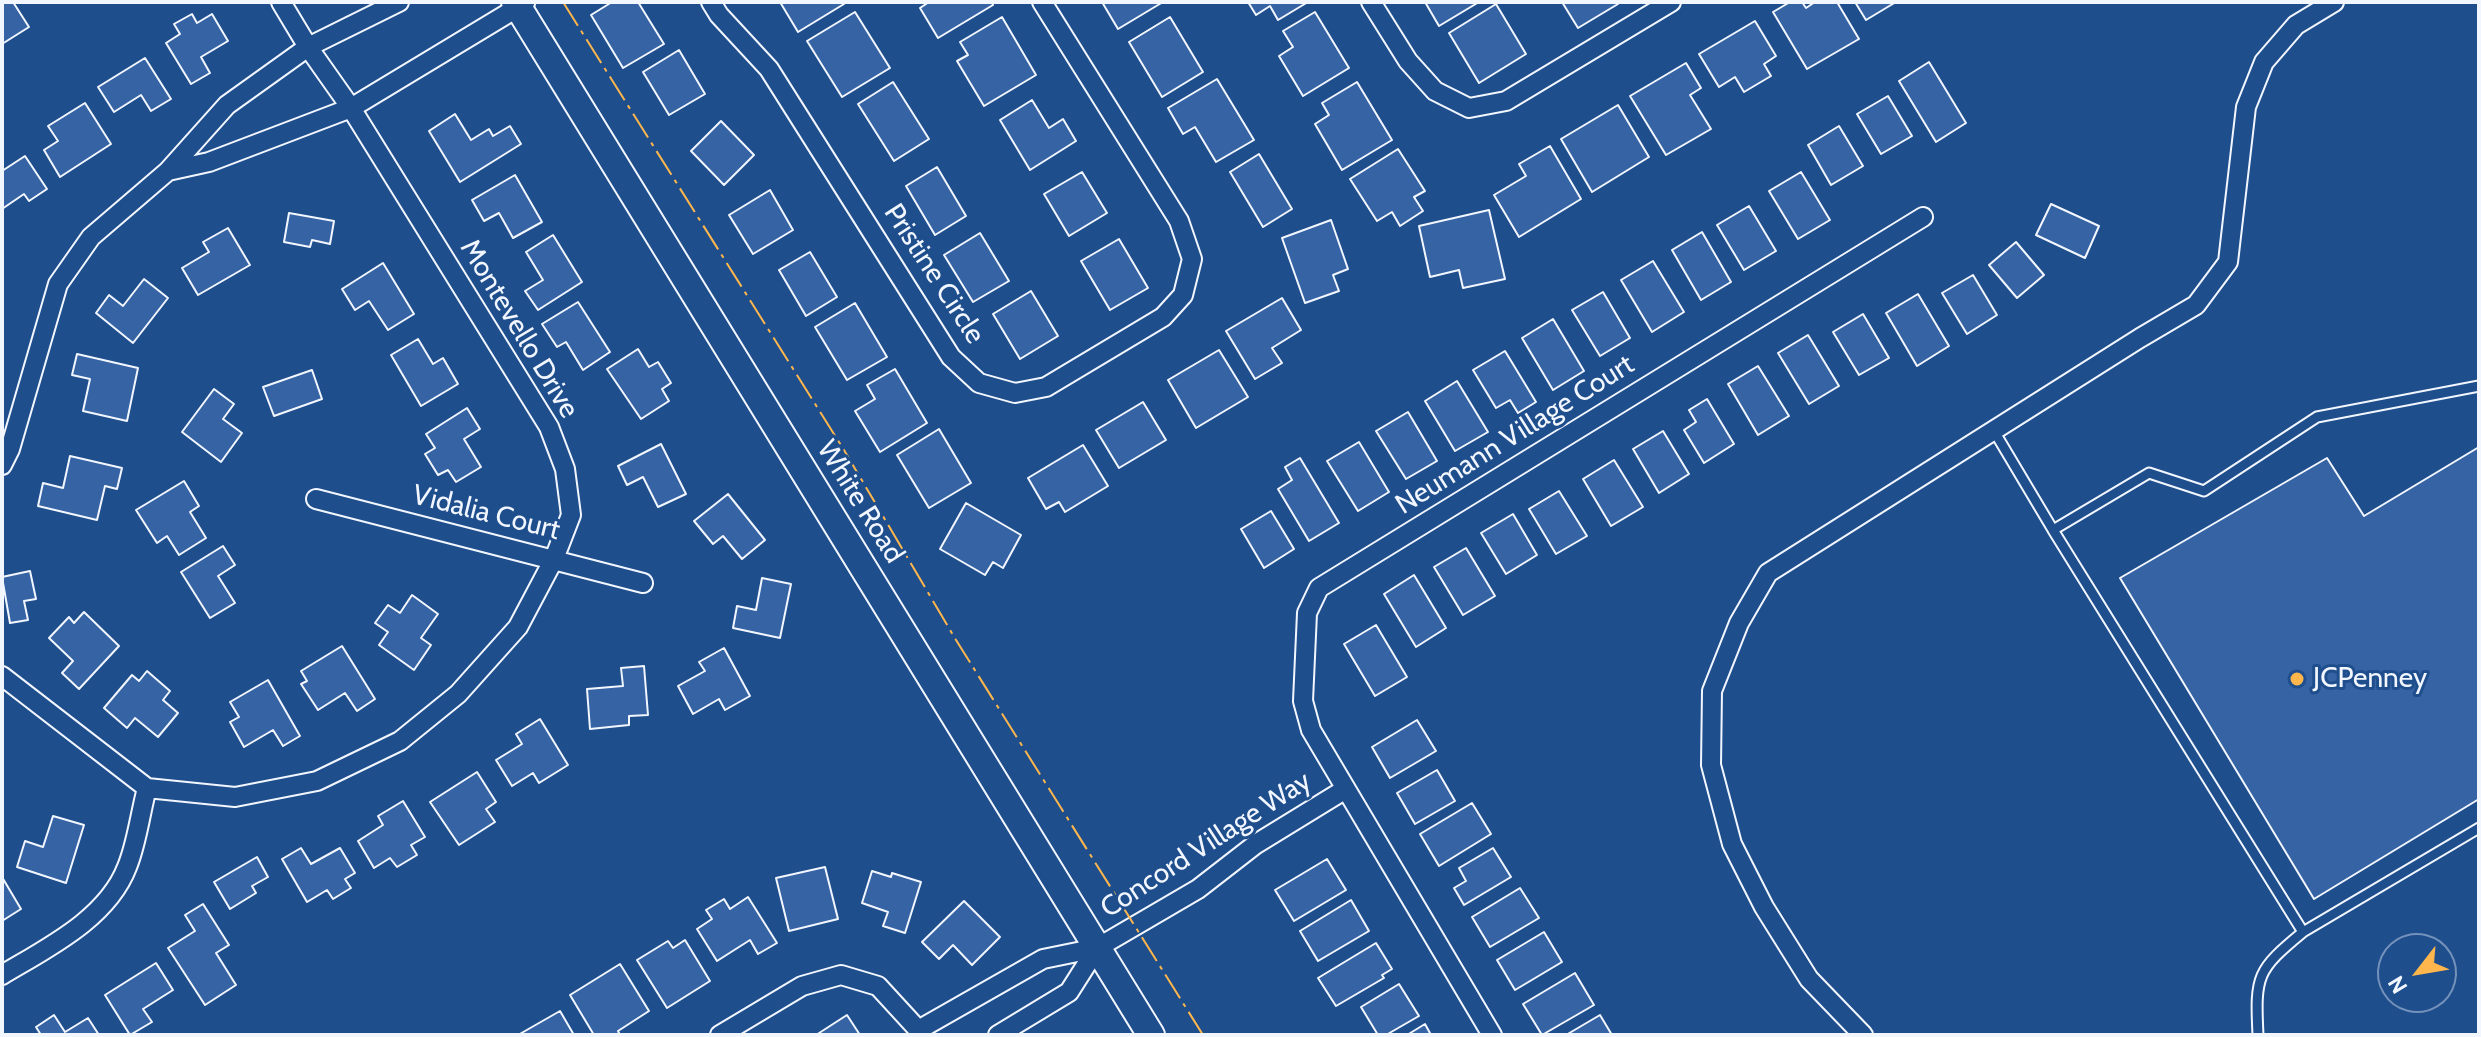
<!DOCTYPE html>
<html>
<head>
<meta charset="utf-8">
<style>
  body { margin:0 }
  #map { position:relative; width:2481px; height:1037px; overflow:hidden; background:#1f4e8c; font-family:Cabin,sans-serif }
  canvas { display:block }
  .frame { position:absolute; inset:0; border:4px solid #f2f6ff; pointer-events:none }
  .north { position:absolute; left:2377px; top:933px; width:80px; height:80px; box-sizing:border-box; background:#1f4e8c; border:2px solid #7391ba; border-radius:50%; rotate:239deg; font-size:22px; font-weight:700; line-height:32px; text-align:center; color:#f2f6ff }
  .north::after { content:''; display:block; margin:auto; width:28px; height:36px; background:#ffb74d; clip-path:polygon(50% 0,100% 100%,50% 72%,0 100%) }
</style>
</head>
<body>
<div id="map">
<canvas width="2481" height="1037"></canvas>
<div class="frame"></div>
<div class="north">N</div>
</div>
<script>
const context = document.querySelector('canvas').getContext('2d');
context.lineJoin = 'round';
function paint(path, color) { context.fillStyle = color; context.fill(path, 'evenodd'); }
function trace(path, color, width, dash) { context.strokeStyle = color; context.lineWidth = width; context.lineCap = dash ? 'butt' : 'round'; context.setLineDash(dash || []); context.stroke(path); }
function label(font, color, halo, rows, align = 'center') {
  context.font = font + ' Cabin,sans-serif'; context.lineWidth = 6; context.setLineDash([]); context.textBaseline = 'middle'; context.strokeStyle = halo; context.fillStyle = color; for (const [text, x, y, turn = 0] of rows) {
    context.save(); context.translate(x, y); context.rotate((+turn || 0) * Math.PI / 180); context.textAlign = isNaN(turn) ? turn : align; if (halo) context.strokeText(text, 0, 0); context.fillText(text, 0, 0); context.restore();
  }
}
const building = new Path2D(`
  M2 2H13L29 27 2 44Z
  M612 2H638L664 44 623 68 591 15Z
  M780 2H843L844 4 798 32Z
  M929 2H992L993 5 938 38 920 8Z
  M1102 2H1163L1118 29Z
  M1248 2H1308L1278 20 1270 6 1256 15Z
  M1425 2H1479L1439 26Z
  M1562 2H1617L1618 4 1578 28Z
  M1790 2H1802L1806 8 1815 2H1837L1859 39 1807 69 1773 12Z
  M1855 2H1896L1866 20Z
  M1496 4 1526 54 1479 83 1449 33Z
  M855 12 890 68 842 97 807 41Z
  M1315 12 1349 68 1303 96 1279 56 1293 47 1283 31Z
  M192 14 197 23 212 14 228 41 201 57 210 73 191 84 166 43 180 34 174 24Z
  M1002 17 1036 75 984 106 957 61 968 55 960 42Z
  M1170 17 1203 72 1162 97 1129 42Z
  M1755 21 1776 56 1764 64 1771 76 1744 92 1735 77 1719 87 1699 54Z
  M679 50 705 94 669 115 643 72Z
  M145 58 171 99 151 111 141 95 114 112 98 87Z
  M1929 62 1966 123 1936 142 1899 81Z
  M1686 63 1701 88 1690 95 1711 129 1666 155 1630 96Z
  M1217 79 1254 140 1216 162 1195 127 1183 134 1168 108Z
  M893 82 929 139 894 161 858 104Z
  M1357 82 1392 140 1342 170 1315 124 1329 115 1322 103Z
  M1888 96 1912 136 1881 154 1857 114Z
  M1032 100 1049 128 1063 119 1076 141 1030 170 1000 120Z
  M85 103 111 144 60 177 44 150 58 141 48 126Z
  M1618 105 1649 157 1592 192 1561 139Z
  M455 114 471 140 489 129 493 136 510 126 521 144 460 182 429 131Z
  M721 121 754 155 724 185 691 151Z
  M1839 126 1863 166 1831 185 1808 145Z
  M1550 146 1581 199 1519 237 1494 195 1526 176 1519 164Z
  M1398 149 1425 191 1414 197 1423 211 1400 226 1392 212 1377 221 1350 179Z
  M1259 154 1292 209 1263 227 1230 172Z
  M25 156 47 189 29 201 24 194 2 209V171Z
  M937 167 966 216 935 235 906 186Z
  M1082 172 1107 213 1069 236 1044 194Z
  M1801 172 1830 220 1798 239 1769 191Z
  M515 175 542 222 513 238 499 213 484 221 472 200Z
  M770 190 793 230 753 254 729 215Z
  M2051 204 2099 226 2085 258 2036 235Z
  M1749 206 1776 251 1744 270 1717 225Z
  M1489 210 1505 279 1463 288 1459 270 1430 277 1419 226Z
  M289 213 334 221 330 244 312 240 310 247 284 242Z
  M1331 220 1348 269 1333 275 1339 291 1305 303 1282 238Z
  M228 228 250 265 198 295 182 268 209 252 203 242Z
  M1702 232 1731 282 1701 300 1672 250Z
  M980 233 1009 281 973 302 944 255Z
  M553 235 582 282 538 310 525 291 543 280 526 252Z
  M1119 239 1148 288 1110 310 1081 261Z
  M2016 242 2044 275 2017 298 1989 265Z
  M810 252 837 297 806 316 779 270Z
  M1653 261 1684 312 1652 332 1621 280Z
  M383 263 414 314 388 330 369 301 355 310 342 289Z
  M1973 275 1997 315 1967 334 1942 293Z
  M144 279 168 298 133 343 96 313 109 295 123 306Z
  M1031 291 1058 336 1020 359 993 314Z
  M1603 292 1630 338 1600 356 1572 310Z
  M1918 294 1949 346 1917 366 1886 313Z
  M1282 298 1301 330 1272 348 1282 363 1255 379 1226 331Z
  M578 302 610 352 583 370 566 342 557 347 542 324Z
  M855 303 887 357 847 380 815 327Z
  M1863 314 1889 358 1859 375 1833 332Z
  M1553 319 1584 371 1553 390 1522 338Z
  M1808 335 1839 386 1809 404 1778 353Z
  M418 339 433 364 443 358 458 384 421 406 391 355Z
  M638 349 649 367 658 362 671 383 662 389 669 401 641 419 607 369Z
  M1219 350 1248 397 1196 428 1168 380Z
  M1505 351 1536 402 1518 413 1510 400 1496 408 1473 370Z
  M77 354 138 368 127 421 83 411 90 379 72 375Z
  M1758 366 1789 416 1758 435 1728 384Z
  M895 369 927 423 880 452 855 411 875 399 867 385Z
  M312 370 322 399 274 416 263 387Z
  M1457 381 1488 432 1455 451 1425 401Z
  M214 389 234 404 223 419 242 433 221 462 182 432Z
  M1707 399 1734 444 1704 463 1684 430 1696 422 1689 410Z
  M1143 402 1166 440 1119 468 1096 430Z
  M467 408 480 429 464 439 481 467 456 482 448 470 438 475 425 454 435 448 426 434Z
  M1408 412 1437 461 1406 479 1376 431Z
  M939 429 971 483 929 508 897 455Z
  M1663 431 1689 474 1659 493 1633 449Z
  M1359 442 1389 492 1358 511 1327 461Z
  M661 444 686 494 658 507 643 477 627 485 618 466Z
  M1083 445 1108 486 1065 512 1059 502 1046 509 1028 478Z
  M2479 447V799L2314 899 2120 578 2327 458 2364 516Z
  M70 456 122 468 117 489 105 486 97 520 38 506 43 483 63 488Z
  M1300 458 1339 523 1309 541 1278 489 1292 480 1285 467Z
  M1614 460 1643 507 1611 526 1583 479Z
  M184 481 199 506 190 512 206 538 179 555 167 536 157 543 136 510Z
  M1559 491 1587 536 1556 554 1529 509Z
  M728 494 765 540 742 559 723 536 713 544 694 521Z
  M966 503 1021 535 1003 568 993 562 985 575 940 549Z
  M1271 511 1294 549 1264 568 1241 529Z
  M1513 514 1537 555 1506 574 1481 533Z
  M223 546 235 565 218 576 235 603 210 618 181 572Z
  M1466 548 1495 596 1463 615 1434 567Z
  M30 571 36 599 24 601 28 620 10 623 2 577Z
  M1414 575 1446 628 1416 647 1384 594Z
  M762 578 791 584 780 638 733 628 737 606 756 610Z
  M412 595 438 614 421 638 431 645 414 670 379 645 388 632 375 623 388 605 400 613Z
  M84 612 119 646 79 689 62 673 73 661 49 638 69 617 74 623Z
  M1376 625 1407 677 1375 696 1344 644Z
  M342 646 375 699 357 711 345 693 318 710 301 684 307 681 301 671Z
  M724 648 750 696 725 710 719 699 693 714 678 686 705 671 699 662Z
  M644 666 648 715 629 716V725L590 729 587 689 623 686 621 668Z
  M147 671 170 691 163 700 178 713 158 737 135 718 127 728 104 708 132 675 139 681Z
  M268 680 300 736 283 746 273 730 244 747 230 722 239 717 230 702Z
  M540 719 568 765 539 783 533 773 512 786 496 760 522 744 516 734Z
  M1417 720 1436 751 1390 778 1372 747Z
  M1437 770 1455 801 1415 824 1397 793Z
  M477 772 496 802 486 809 495 822 459 845 430 802Z
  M403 801 425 837 411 845 417 855 397 867 390 858 374 868 358 841 383 825 378 816Z
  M1472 803 1491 834 1439 866 1420 834Z
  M53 816 84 825 66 883 17 867 25 841 43 847Z
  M301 848 311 864 340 848 355 873 345 879 351 888 333 899 327 890 307 902 282 859Z
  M1493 848 1511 877 1464 905 1454 888 1466 881 1459 868Z
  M257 857 268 877 252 886 256 893 230 909 214 882Z
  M1327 859 1346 890 1294 921 1275 890Z
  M825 867 838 919 789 931 776 878Z
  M872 871 891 877 892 873 921 882 905 933 883 926 888 912 862 903Z
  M2 877 21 909 2 921Z
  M1520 888 1539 918 1490 947 1472 917Z
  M748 897 777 943 758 954 750 940 717 961 697 929 712 919 706 910 724 899 730 909Z
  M1351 900 1369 931 1318 961 1300 931Z
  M964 901 1000 937 972 965 953 945 939 959 922 942Z
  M203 904 229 945 216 953 236 985 205 1005 168 948 195 931 185 915Z
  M1544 932 1562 962 1515 990 1497 960Z
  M685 940 710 981 667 1008 637 960 668 941 673 948Z
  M1376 943 1392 969 1382 975 1384 978 1336 1006 1318 978Z
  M156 963 173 990 143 1009 152 1022 130 1035 105 995Z
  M620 964 649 1011 618 1031 620 1035H594L570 995Z
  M1575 973 1594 1005 1542 1035 1523 1004Z
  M1399 984 1419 1016 1386 1035H1378L1361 1007Z
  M560 1011 574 1035H518Z
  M54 1015 65 1032 88 1018 99 1035H41L36 1027Z
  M847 1015 860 1035H816Z
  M1600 1015 1612 1035H1566Z
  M1425 1024 1431 1035H1407Z`);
paint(building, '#3563a3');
trace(building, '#f2f6ff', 2);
const lane = new Path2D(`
  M1994 431 2053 530 2149 473 2204 491 2317 417 2479 386
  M2053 530 2303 932 2479 828
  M2258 1035C2255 975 2257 970 2303 932`);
const street = new Path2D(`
  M711 2 719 15 769 69 951 357 979 383 1015 393 1046 387 1163 317 1183 295 1192 259 1179 221 1042 2
  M1371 2 1408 61 1435 91 1469 108 1506 101 1671 2
  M168 171 209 162 351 108 525 3
  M2 465 10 449 58 284 91 237 168 171 227 105 308 47 399 2
  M316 499 643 583
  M2 676 147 788 235 797 317 781 400 741 458 694 518 627 554 559 571 515 565 469 549 427 351 108 308 47 281 2
  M2 975C47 948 107 919 127 867 137 843 140 814 147 788
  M920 1029 1043 959 1097 948 1198 889 1256 844 1344 790
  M720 1035 802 986 841 975 878 986 923 1035
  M998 1035 1069 992 1097 948
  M1492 1035 1311 730 1303 701 1307 613 1319 588 1923 217
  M1863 1035 1809 979 1764 907 1732 844 1711 765 1712 691 1739 623 1768 573 2140 338 2196 305 2228 262 2246 107 2264 62 2296 25 2334 2`);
const secondary = new Path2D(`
  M515 2 1151 1035`);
trace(lane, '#f2f6ff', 13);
trace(street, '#f2f6ff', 22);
trace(secondary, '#f2f6ff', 30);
trace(lane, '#1f4e8c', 9);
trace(street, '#1f4e8c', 18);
trace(secondary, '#1f4e8c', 26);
trace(new Path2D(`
  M563 2 844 450 956 640 1203 1035`), '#ffb74d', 2, [28, 6, 4, 6]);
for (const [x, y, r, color] of [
  [2297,679,8,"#ffb74d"]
]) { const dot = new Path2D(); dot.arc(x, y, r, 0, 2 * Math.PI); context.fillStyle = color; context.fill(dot); trace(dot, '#1f4e8c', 3); }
label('28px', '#f2f6ff', '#1f4e8c', [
  ["Pristine Circle",934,274,57],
  ["Montevello Drive",519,329,59],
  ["Neumann Village Court",1515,435,-32],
  ["White Road",860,502,58],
  ["Vidalia Court",486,513,14],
  ["Concord Village Way",1206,845,-33]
]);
label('28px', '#f2f6ff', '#1f4e8c', [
  ["JCPenney",2313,679]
], 'left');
</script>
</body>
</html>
